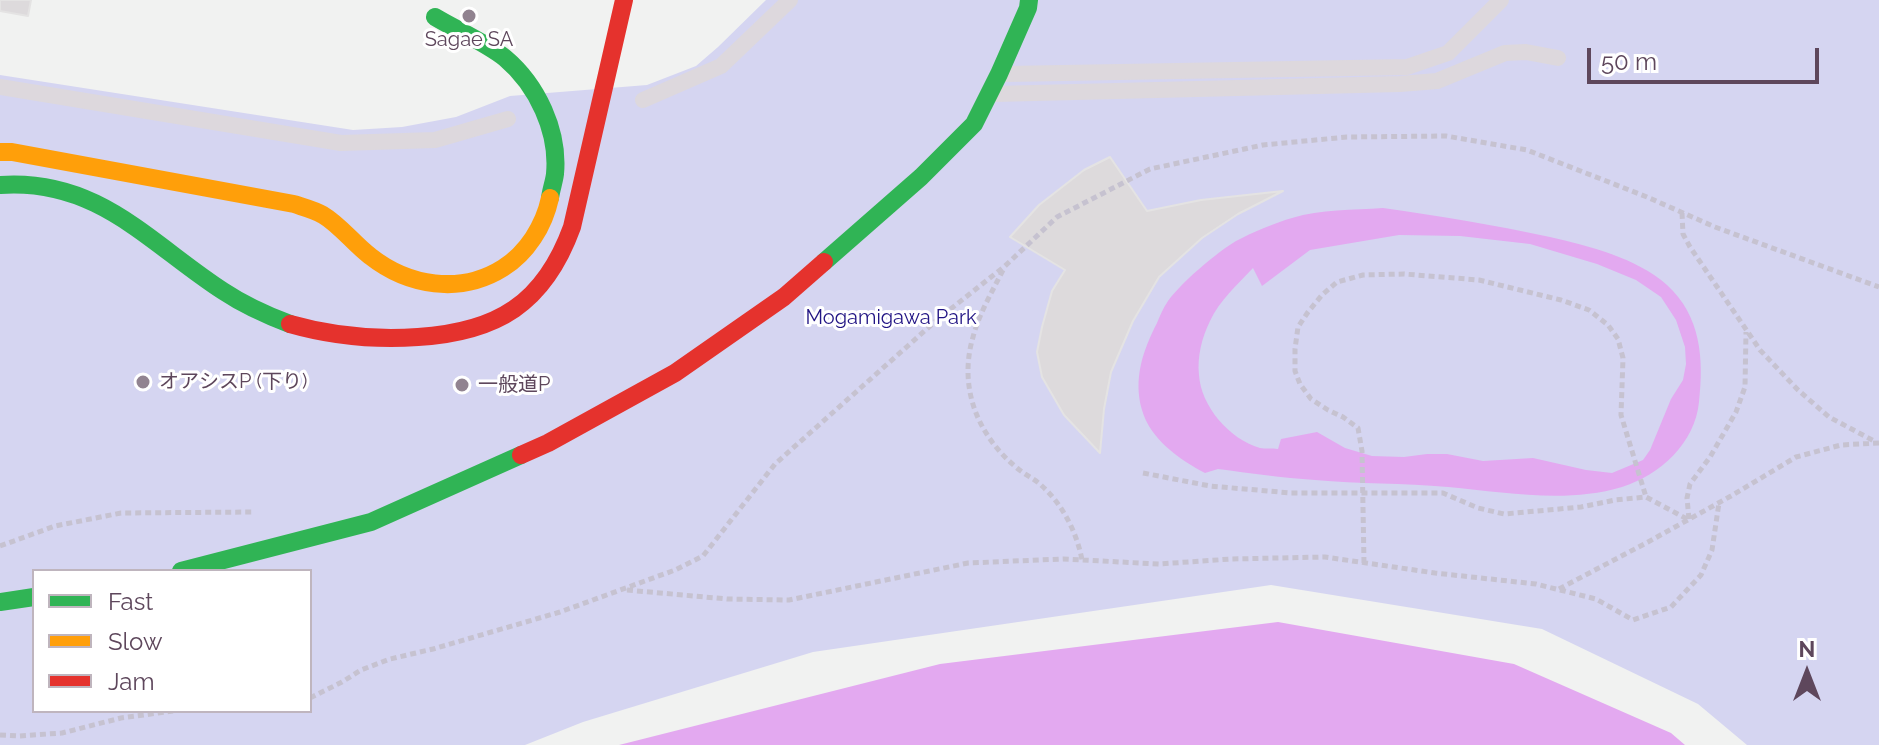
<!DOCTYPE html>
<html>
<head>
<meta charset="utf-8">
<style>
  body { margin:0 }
  #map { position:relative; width:1879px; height:745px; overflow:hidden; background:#f1f2f1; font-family:Raleway,sans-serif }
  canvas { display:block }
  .legend { position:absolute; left:32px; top:569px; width:280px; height:144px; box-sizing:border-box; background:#fff; border:2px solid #bfb5be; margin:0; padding:10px 14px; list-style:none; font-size:24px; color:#5e475c }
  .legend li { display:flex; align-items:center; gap:16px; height:40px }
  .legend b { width:40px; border:2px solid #bfb5be }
  .north { position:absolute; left:1767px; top:633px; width:80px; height:80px; -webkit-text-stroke:6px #fff; paint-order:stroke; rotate:0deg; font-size:22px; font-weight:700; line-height:32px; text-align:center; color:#5e475c }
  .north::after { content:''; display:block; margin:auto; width:28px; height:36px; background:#5e475c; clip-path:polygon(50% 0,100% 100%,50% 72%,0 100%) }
  .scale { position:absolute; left:1587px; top:48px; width:232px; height:36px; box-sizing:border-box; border:4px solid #5e475c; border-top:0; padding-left:10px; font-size:24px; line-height:28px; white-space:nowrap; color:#5e475c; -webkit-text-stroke:6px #fff; paint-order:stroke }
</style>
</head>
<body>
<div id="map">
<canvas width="1879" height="745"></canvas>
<ul class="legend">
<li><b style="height:10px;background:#30b455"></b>Fast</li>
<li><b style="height:10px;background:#ff9f0a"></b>Slow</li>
<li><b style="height:10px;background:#e5322d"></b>Jam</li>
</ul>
<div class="north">N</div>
<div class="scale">50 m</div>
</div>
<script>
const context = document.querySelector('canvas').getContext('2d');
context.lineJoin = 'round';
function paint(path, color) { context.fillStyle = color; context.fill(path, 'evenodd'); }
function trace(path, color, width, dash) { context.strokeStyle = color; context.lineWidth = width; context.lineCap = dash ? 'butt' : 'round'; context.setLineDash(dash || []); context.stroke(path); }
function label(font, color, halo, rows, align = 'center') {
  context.font = font + ' Raleway,"Noto Sans JP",sans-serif'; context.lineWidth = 6; context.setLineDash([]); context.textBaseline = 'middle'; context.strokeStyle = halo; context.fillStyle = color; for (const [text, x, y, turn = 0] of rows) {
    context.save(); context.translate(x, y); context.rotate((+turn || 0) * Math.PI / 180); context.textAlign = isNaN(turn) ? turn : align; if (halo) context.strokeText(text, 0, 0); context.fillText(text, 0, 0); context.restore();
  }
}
paint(new Path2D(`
  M766 0H1879V745H1747L1698 704 1542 629 1271 585 813 652 583 722 525 745H0V75L353 130 402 127 456 117 510 96 647 85 696 66 718 47ZM34 571H310V711H34Z`), '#d5d5f1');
paint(new Path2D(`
  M1383 208C1439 216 1495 225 1550 237 1589 246 1637 258 1667 285 1701 316 1704 359 1699 402 1695 443 1660 475 1622 487 1565 504 1505 492 1448 487 1403 483 1359 484 1315 480 1282 478 1250 473 1218 469L1205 473C1180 460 1150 439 1142 410 1133 379 1143 350 1157 323 1160 316 1163 308 1168 301 1182 282 1216 253 1236 241 1251 233 1277 222 1292 218 1321 209 1353 210 1383 208ZM1399 235 1460 236 1530 244 1597 264 1636 280 1661 297 1676 320 1685 347 1686 364 1683 380 1671 399 1650 450 1643 460 1612 473 1586 470 1533 458 1483 461 1447 454H1427L1404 457 1372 456 1345 448 1317 432 1281 439 1278 449C1272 448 1265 449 1260 448 1229 439 1201 406 1199 375 1197 357 1202 337 1210 321 1219 301 1238 284 1253 268L1262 286 1310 250Z
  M1278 622 1514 664 1671 733 1685 745H619L940 664Z`), '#e3a9f0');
const building = new Path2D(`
  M0 0H31L28 16 0 11Z
  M1110 157 1147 211 1201 200 1283 191 1238 214 1202 238 1159 277 1133 321 1111 372 1104 409 1100 453 1064 415 1042 377 1037 352 1042 327 1052 291 1065 270 1010 237 1039 205 1084 170Z`);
paint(building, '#dddadc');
trace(building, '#e4e3e3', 2);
trace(new Path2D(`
  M1682 213 1683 234 1690 247 1760 350 1798 390 1829 417 1876 442
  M1003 270C992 292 979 314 973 337 958 388 978 436 1017 468 1025 475 1035 479 1042 486 1063 505 1077 533 1082 560
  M1143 473 1210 486 1291 493H1443L1478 508 1504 514 1581 507 1615 500 1646 497 1689 520
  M1689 519 1687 498 1690 484 1710 457 1736 412 1745 387 1746 332
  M0 546 55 526 121 513 254 512
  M1364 563 1362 451 1358 428 1343 417 1328 410 1311 399 1300 384 1295 371V349L1298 327 1308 312 1322 295 1337 282 1363 275 1404 274 1479 280 1561 300 1589 310 1608 325 1618 339 1623 358 1621 415 1646 497
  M1559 589 1648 542 1731 496 1796 457 1841 445 1879 443
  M627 590 727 599 789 600 968 563 1063 559 1159 564 1231 559 1325 557 1435 573 1536 584 1596 599 1633 620 1671 607 1701 575 1712 550 1719 503
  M310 698 342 682 361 670 390 659 433 649 560 612 675 570 703 556 775 464 938 319 1005 266 1057 217 1150 169 1263 145 1347 137 1446 136 1527 150 1647 197 1715 227 1879 287
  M0 735 19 736 62 733 121 718 173 711`), '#c6c2d0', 5, [6, 4]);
trace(new Path2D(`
  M1005 74 1407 67 1448 53 1501 0
  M0 87 341 143 435 140 508 119
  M994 94 1400 84 1437 81 1505 53 1526 52 1558 58
  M643 100 721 66 790 0`), '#ddd8dd', 16);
trace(new Path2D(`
  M435 17C455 29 488 44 505 58 537 85 559 131 555 174 554 182 551 190 550 198
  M0 185C98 178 149 243 223 291 244 305 266 315 290 324
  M824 262 921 177 974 124 999 74 1028 8 1029 0
  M181 571 371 522 521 455
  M0 602 34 597`), '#30b455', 18);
trace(new Path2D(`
  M0 152H12L294 204C303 207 315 210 323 215 340 225 354 244 370 256 408 286 460 295 503 268 527 253 544 226 550 198`), '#ff9f0a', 18);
trace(new Path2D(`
  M290 324C332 336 374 340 418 337 497 332 544 304 572 227L624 0
  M521 455 548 443 675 373 784 297 824 262`), '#e5322d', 18);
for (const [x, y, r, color] of [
  [469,16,8,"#918390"],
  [143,382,8,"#918390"],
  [462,385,8,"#918390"]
]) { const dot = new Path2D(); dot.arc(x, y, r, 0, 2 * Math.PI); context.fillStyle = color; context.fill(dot); trace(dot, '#fff', 3); }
label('20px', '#5e475c', '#fff', [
  ["Sagae SA",469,40,"center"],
  ["オアシスP (下り)",159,382],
  ["一般道P",478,385]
], 'left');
label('20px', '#211484', '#fff', [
  ["Mogamigawa Park",891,318]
]);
</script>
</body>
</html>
